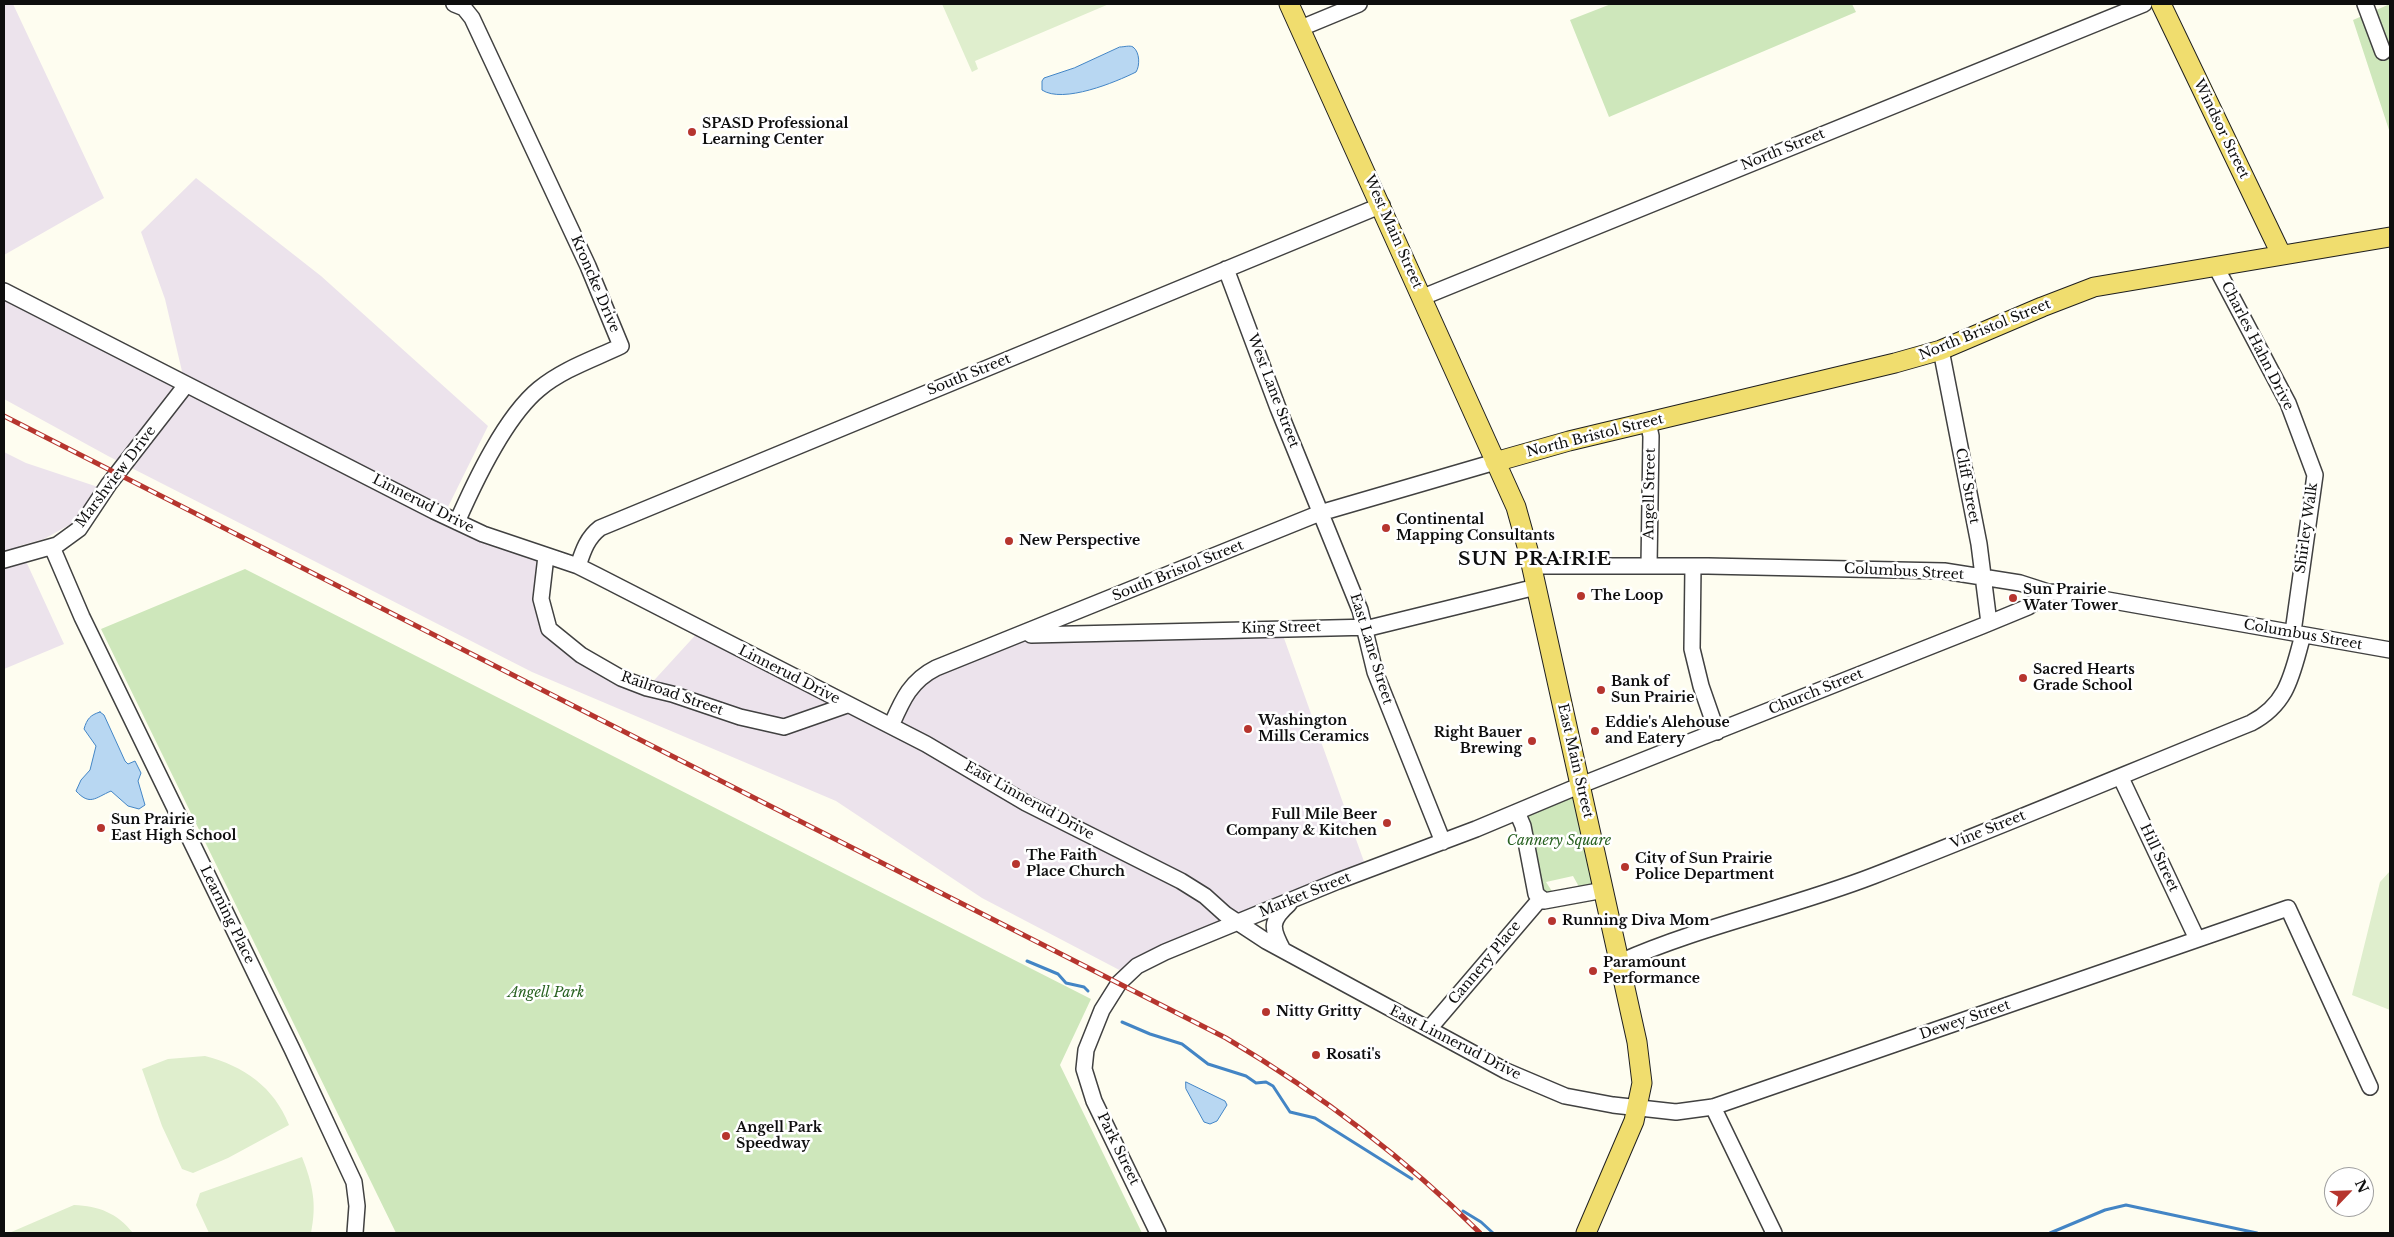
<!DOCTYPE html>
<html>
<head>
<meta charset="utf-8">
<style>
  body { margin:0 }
  #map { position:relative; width:2394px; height:1237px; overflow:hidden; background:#fefdf0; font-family:"Libre Baskerville",serif }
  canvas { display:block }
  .frame { position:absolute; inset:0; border:5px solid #0e0e0e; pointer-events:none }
  .north { position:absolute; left:2324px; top:1167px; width:50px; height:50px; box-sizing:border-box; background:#fff; border:1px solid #9f9f9f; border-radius:50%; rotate:66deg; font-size:14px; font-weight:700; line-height:20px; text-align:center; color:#0e0e0e }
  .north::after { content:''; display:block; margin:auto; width:18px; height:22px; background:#b6352e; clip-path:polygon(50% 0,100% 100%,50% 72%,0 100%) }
</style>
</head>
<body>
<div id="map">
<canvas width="2394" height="1237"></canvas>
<div class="frame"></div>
<div class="north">N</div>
</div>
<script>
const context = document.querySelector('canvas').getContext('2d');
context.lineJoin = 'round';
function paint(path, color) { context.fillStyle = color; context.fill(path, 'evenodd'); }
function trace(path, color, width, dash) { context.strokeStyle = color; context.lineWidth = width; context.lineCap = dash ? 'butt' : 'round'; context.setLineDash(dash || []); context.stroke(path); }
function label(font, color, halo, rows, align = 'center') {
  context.font = font + ' "Libre Baskerville",serif'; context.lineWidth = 5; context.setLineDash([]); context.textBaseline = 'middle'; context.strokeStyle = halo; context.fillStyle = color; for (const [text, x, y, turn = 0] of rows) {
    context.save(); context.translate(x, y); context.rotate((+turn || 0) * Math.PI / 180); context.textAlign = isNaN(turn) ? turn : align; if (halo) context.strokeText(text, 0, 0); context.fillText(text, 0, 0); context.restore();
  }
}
paint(new Path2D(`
  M4 4H13L104 198 4 255Z
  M196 178 321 276 488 426 444 515 546 556 549 629 647 688 701 629 891 726 915 682 1022 635 1280 627 1367 870 1127 974 982 898 836 801 532 672 108 456 4 399V291L185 384 165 299 141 232Z
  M4 452 26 463 98 487 82 512 71 524 44 539 19 546 64 644 4 669Z`), '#ece3ec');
paint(new Path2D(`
  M1611 4H1852L1856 12 1609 117 1570 20Z
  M2390 4V133L2353 20Z
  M245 569 1091 999 1060 1065 1142 1233H396L101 629Z
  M1581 785 1604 890 1583 894 1573 876 1546 882 1557 899 1544 901 1517 812Z`), '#cee7bb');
paint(new Path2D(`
  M942 4H1109L975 61 978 69 972 72Z
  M2390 871V1010L2352 995 2380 882Z
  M205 1056C244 1066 274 1087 289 1125L228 1158 193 1173 182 1169 162 1126 142 1069 168 1059Z
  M302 1157C313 1185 317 1204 311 1233H209L196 1205 200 1193Z
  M74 1205C99 1206 117 1213 133 1233H9Z`), '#dfeecd');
const water = new Path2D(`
  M1120 47C1124 47 1130 45 1133 47 1140 52 1140 66 1136 72 1116 82 1063 104 1042 90V81L1044 78 1074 68Z
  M100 712 104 715 125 761 128 764 135 761 141 773 138 781 145 805 139 809 128 806 111 791C95 798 90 806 76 791L81 780 90 770 96 746 84 729C87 719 90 715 100 712Z
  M1186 1082 1225 1101 1227 1105 1217 1121 1210 1124 1204 1122 1186 1089Z`);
paint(water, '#b8d7f2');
trace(water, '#4385c5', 1);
trace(new Path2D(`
  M1027 961 1058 974 1066 983 1084 987 1088 991
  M1122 1022 1150 1034 1182 1044 1208 1064 1246 1076 1256 1083 1266 1082 1273 1086 1290 1112 1315 1118 1412 1179
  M1463 1211 1481 1222 1493 1233
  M2050 1233 2105 1210 2126 1205 2257 1233`), '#4385c5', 3);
const minor = new Path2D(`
  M454 4 464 8 472 18 588 266 621 346C594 359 563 369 539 389 505 417 475 481 457 522
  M2365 4 2383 52
  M1301 28 1359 4
  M2216 267 2288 403 2315 475 2293 632
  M1226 269 1278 408 1360 610 1375 672 1443 842
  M4 291 434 511 483 534 578 566 598 576 926 744 1026 803 1181 881 1205 896 1225 914 1266 941 1506 1071 1565 1096 1613 1105 1676 1112 1713 1107 2288 908 2370 1087
  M1423 297 2144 4
  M1941 350 1979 544 1989 623
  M1648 422 1651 436 1649 566
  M52 547 82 617 292 1049 354 1182 357 1206 355 1233
  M546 556 541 599 549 629 581 655 621 678 647 688 672 694 740 717 784 727 847 705
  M4 560 57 545 79 529 109 484 186 385
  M578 566C583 551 587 538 600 528L1382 205
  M1531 566H1708L1944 571 2020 583 2048 592 2068 593 2390 650
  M1693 566 1692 649 1701 686 1717 732
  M1031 635 1373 627 1536 587
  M891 726C902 701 910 681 936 668L1320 513 1495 462
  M2121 778 2197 939
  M1517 812 1523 826 1536 894 1544 901 1604 890
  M1283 950C1271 928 1270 921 1289 904
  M1620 962C1701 926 1790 908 1873 876 2000 827 2125 774 2251 723 2289 703 2292 673 2303 635
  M1429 1029 1541 898
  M1713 1107 1774 1233
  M1158 1233 1094 1101 1084 1069 1086 1050 1102 1010 1119 983 1137 966 1165 952 1338 881 1476 829 1581 785 1982 626 2028 607 2048 592`);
const major = new Path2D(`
  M1289 4 1516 507 1528 550 1637 1042 1642 1083 1634 1121 1586 1233
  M2161 4 2281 254
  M1495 462 1569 441 1895 363 1941 350 2042 307 2094 287 2390 237`);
trace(minor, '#414141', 18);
trace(major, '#1f1f1f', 21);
trace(minor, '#fff', 15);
trace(major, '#f0dd6e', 19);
const rail = new Path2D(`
  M4 416 1226 1038C1317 1092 1405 1158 1480 1233`);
trace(rail, '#b6352e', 5);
trace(rail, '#fff', 3, [9]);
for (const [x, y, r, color] of [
  [692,132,5,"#b6352e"],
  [1386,528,5,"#b6352e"],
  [1009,541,5,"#b6352e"],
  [1581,596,5,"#b6352e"],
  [2013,598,5,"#b6352e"],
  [2023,678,5,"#b6352e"],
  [1601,690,5,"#b6352e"],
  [1248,729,5,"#b6352e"],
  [1595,731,5,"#b6352e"],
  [1532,741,5,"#b6352e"],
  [1387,823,5,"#b6352e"],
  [101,828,5,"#b6352e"],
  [1016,864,5,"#b6352e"],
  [1625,867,5,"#b6352e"],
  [1552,921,5,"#b6352e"],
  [1593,971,5,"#b6352e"],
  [1266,1012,5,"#b6352e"],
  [1316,1055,5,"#b6352e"],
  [726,1136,5,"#b6352e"]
]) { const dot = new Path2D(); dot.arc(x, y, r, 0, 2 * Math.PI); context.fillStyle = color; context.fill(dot); trace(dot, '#fff', 2); }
label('bold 14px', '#0e0e0e', '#fff', [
  ["SPASD Professional",702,124],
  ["Learning Center",702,140],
  ["Continental",1396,520],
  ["Mapping Consultants",1396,536],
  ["New Perspective",1019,541],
  ["Sun Prairie",2023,590],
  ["Water Tower",2023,606],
  ["The Loop",1591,596],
  ["Sacred Hearts",2033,670],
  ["Grade School",2033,686],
  ["Bank of",1611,682],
  ["Sun Prairie",1611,698],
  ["Washington",1258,721],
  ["Mills Ceramics",1258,737],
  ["Eddie's Alehouse",1605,723],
  ["and Eatery",1605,739],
  ["Right Bauer",1522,733,"right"],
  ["Brewing",1522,749,"right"],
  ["Full Mile Beer",1377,815,"right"],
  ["Company & Kitchen",1377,831,"right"],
  ["Sun Prairie",111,820],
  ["East High School",111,836],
  ["The Faith",1026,856],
  ["Place Church",1026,872],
  ["City of Sun Prairie",1635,859],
  ["Police Department",1635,875],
  ["Running Diva Mom",1562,921],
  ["Paramount",1603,963],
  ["Performance",1603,979],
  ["Nitty Gritty",1276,1012],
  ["Rosati's",1326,1055],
  ["Angell Park",736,1128],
  ["Speedway",736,1144]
], 'left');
label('14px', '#0e0e0e', '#fff', [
  ["Windsor Street",2221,129,64],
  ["North Street",1783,150,-22],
  ["West Main Street",1393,232,66],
  ["Kroncke Drive",595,284,67],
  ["North Bristol Street",1985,330,-22],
  ["Charles Hahn Drive",2257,346,63],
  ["South Street",969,375,-22],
  ["West Lane Street",1273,391,69],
  ["North Bristol Street",1595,436,-14],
  ["Marshview Drive",116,477,-53],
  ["Cliff Street",1967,486,79],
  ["Angell Street",1650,494,-89],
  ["Linnerud Drive",423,504,27],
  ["Shirley Walk",2307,528,-82],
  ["South Bristol Street",1178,571,-22],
  ["Columbus Street",1904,572,3],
  ["King Street",1281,628,-1],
  ["Columbus Street",2303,635,10],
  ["East Lane Street",1371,649,73],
  ["Linnerud Drive",789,675,27],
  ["Church Street",1816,692,-22],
  ["Railroad Street",672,694,19],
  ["East Main Street",1575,761,77],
  ["East Linnerud Drive",1029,801,29],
  ["Vine Street",1988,830,-22],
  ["Hill Street",2159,858,65],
  ["Market Street",1305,895,-22],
  ["Learning Place",227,915,64],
  ["Cannery Place",1485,963,-50],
  ["Dewey Street",1965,1020,-19],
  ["East Linnerud Drive",1455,1043,27],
  ["Park Street",1118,1149,64]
]);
label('italic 14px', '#296222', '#fff', [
  ["Cannery Square",1559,841],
  ["Angell Park",546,993]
]);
context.letterSpacing = '1px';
label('bold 19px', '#0e0e0e', '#fff', [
  ["SUN PRAIRIE",1535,560]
]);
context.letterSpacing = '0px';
</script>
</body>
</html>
